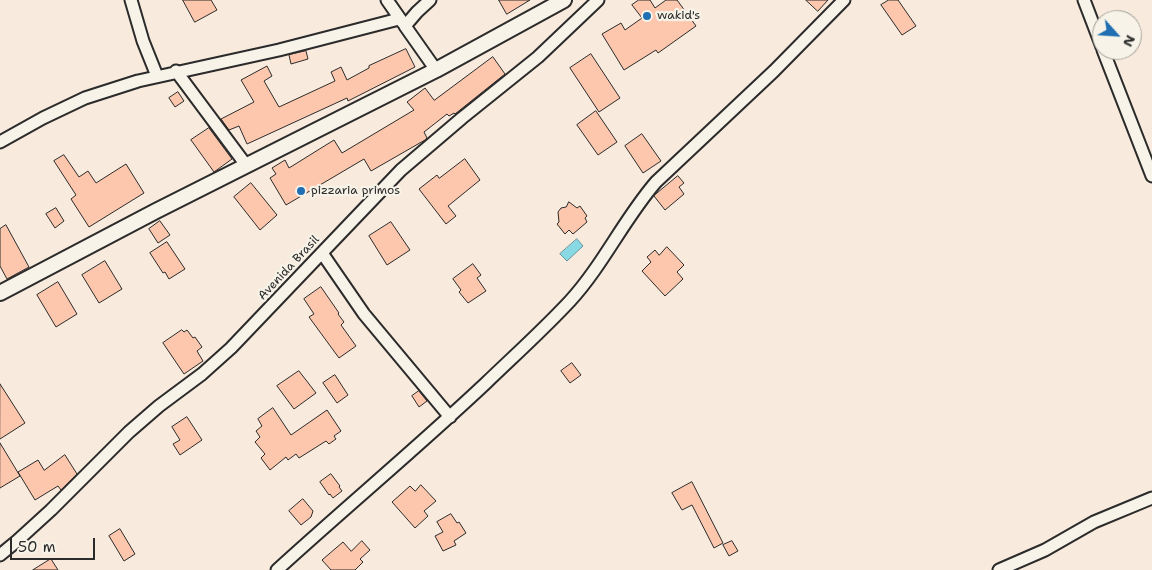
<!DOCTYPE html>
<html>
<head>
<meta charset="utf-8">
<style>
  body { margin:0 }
  #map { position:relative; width:1152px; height:570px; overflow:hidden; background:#f8eadc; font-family:"Shantell Sans",sans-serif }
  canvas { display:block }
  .north { position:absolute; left:1092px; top:10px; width:50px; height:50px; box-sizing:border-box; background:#f7f3e8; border:1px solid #a5a39c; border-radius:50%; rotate:116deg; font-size:14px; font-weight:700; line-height:20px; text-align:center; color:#2b2b2b }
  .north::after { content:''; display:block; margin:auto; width:18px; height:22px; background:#1f6fb2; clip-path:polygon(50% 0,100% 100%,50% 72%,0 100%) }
  .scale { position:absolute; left:10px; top:538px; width:85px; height:22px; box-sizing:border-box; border:2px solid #2b2b2b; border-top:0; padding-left:6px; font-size:15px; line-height:18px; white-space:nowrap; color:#2b2b2b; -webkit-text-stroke:4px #f7f3e8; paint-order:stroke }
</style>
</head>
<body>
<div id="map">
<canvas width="1152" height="570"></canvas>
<div class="north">N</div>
<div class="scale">50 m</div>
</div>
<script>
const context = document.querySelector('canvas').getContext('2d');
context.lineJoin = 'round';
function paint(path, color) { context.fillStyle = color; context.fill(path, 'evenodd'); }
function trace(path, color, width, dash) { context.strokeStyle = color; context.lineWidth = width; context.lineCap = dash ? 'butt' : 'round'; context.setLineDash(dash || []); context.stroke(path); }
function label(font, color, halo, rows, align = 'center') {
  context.font = font + ' "Shantell Sans",sans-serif'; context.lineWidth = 4.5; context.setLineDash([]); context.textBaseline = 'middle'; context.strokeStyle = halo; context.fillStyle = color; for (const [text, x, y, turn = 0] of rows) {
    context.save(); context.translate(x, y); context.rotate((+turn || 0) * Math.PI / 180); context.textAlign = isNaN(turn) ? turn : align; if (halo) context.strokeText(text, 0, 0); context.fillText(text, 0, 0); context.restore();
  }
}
const water = new Path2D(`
  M577 239 583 246 567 261 560 254Z`);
paint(water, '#89d9e5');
trace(water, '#63939b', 1);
const building = new Path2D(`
  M183 0H211L217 10 195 22Z
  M499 0H530L507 14Z
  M639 0H650L655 8 666 0H677L696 26 658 53 656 50 624 70 602 34 621 23 625 30 642 18 632 5Z
  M806 0H828L818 11Z
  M889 0H898L916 26 902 35 881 5Z
  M406 49 415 67 348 101 347 98 247 144 239 126 229 130 221 119 254 102 241 80 267 66 272 76 264 81 279 107 335 81 331 72 341 67 347 80 369 68V66Z
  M306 51 308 59 291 64 289 55Z
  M591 54 620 98 599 112 570 68Z
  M493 57 505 74 455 114 454 113 449 116 447 114 424 132 427 138 425 140 371 171 364 159 286 205 270 178 276 174 272 168 285 160 289 168 334 140 342 153 414 110 407 102 425 88 434 100Z
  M178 92 184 101 175 107 169 98Z
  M596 111 617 142 598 155 577 125Z
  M209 128 232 159 214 172 191 140Z
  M642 134 661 161 643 173 625 146Z
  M64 155 79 177 88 171 96 183 126 164 144 193 89 227 71 199 76 195 54 161Z
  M465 159 480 180 448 206 456 216 446 224 419 189 437 175 439 178Z
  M678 176 684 183 679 187 684 194 665 210 654 196Z
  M251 183 277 215 260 230 234 197Z
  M569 202 577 208 580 206 587 216 585 218 587 222 573 234 569 230 565 234 557 224 559 222 558 212 561 208 566 207Z
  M56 208 64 221 55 228 46 214Z
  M160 221 170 235 158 243 149 229Z
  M391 222 410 250 387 265 369 236Z
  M6 225 29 267 7 279 0 266V229Z
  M167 242 185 269 169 279 165 272 163 273 150 253Z
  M667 247 684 265 677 272 683 279 665 296 642 271 651 262 647 257 655 250 659 255Z
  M105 261 122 289 99 303 82 275Z
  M473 264 481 275 477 278 486 291 468 303 459 292 461 290 453 279Z
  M58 282 77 314 56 327 37 295Z
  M321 287 339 313 338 314 344 322 341 325 356 346 339 358 309 317 314 314 304 299Z
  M182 330 184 332 187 330 193 338 195 337 202 347 197 351 203 361 184 374 163 343Z
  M572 363 581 375 570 383 561 371Z
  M299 371 316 393 294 409 277 386Z
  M335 375 348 395 337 403 323 383Z
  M0 384 25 423 0 439Z
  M419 391 427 401 419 407 412 396Z
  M273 408 291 435 327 410 341 431 334 436 336 439 329 444 326 441 299 458 296 454 288 460 286 457 270 470 261 458 265 454 255 442 260 437 256 431 262 426 258 419Z
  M187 417 202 440 180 455 173 444 180 440 172 427Z
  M0 443 20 476 0 488Z
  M65 455 77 474 61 490 58 486 35 500 18 472 38 460 44 470Z
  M331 474 340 486 339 487 342 491 333 498 330 494 329 495 320 482Z
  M692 482 723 543 714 548 692 505 682 510 672 493Z
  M421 485 436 501 424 511 428 516 415 528 392 502 410 486 415 491Z
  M303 499 313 511 311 517 301 525 289 511Z
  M451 514 457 523 459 522 466 533 454 541 456 545 443 551 435 536 443 532 437 522Z
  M120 529 135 554 124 561 109 536Z
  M362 541 370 550 360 559 363 562 355 570H331L322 560 343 542 351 551Z
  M732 541 738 551 729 556 723 545Z
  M51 559 58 570H33Z`);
paint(building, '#fdc7ae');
trace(building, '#2b2b2b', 1);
const minor = new Path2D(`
  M131 0 143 41 157 76
  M387 0 403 23
  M430 0 417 12 405 26 436 70
  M1084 0 1102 47
  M1103 50 1152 176
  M176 71 246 165
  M0 142 43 118 85 98 138 81 279 50 399 19
  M322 253 364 314 450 417
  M0 555 17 541 51 510 129 432 159 406 202 374 231 348 401 170 462 118 538 57 598 0
  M277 570C346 507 418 447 486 383 514 356 543 330 570 301 603 265 624 219 656 182L774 71 844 0
  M999 570 1045 550 1094 522 1152 498`);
const major = new Path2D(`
  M0 293 156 211 436 70 564 0`);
trace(minor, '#2b2b2b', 15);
trace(major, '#2b2b2b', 18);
trace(minor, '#f7f3e8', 11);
trace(major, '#f7f3e8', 14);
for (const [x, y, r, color] of [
  [647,16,5,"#1f6fb2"],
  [301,191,5,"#1f6fb2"]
]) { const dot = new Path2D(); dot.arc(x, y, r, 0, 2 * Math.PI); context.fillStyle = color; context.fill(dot); trace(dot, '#f7f3e8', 2); }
label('12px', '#2b2b2b', '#f7f3e8', [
  ["wakid's",657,16],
  ["pizzaria primos",311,191]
], 'left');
label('12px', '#2b2b2b', '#f7f3e8', [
  ["Avenida Brasil",289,268,-47]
]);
</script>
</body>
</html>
